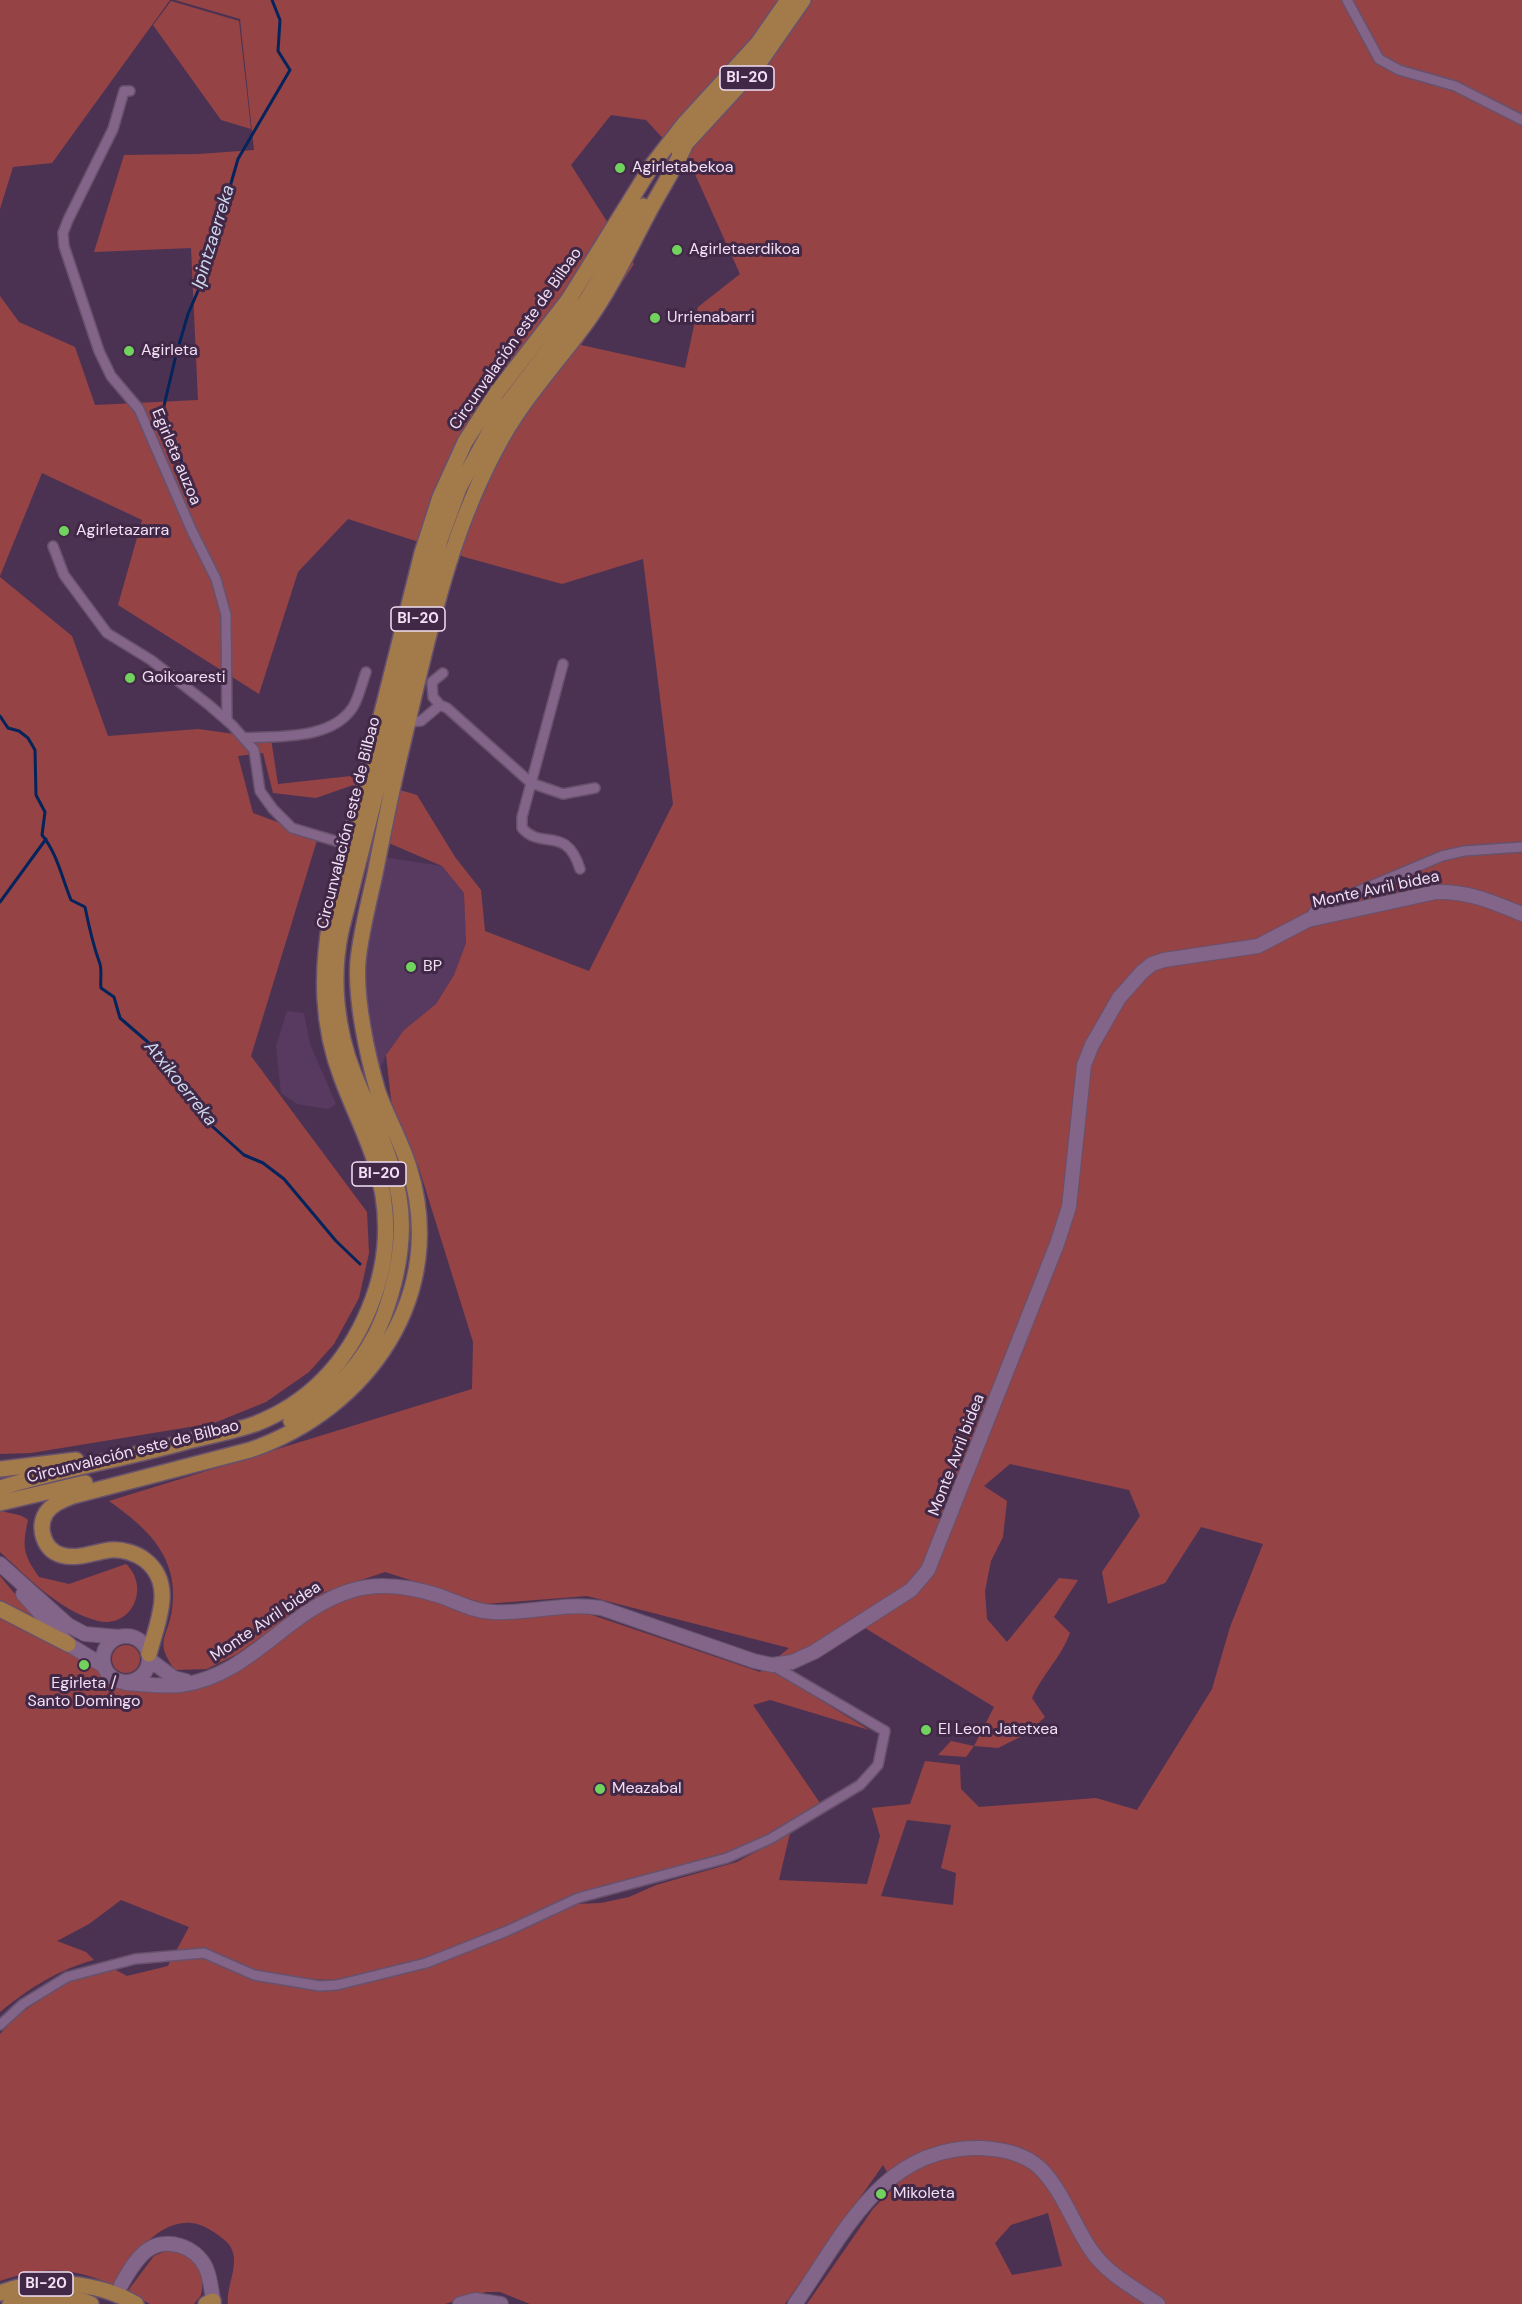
<!DOCTYPE html>
<html>
<head>
<meta charset="utf-8">
<style>
  body { margin:0 }
  canvas { display:block; background:#4c3252 }
</style>
</head>
<body>
<canvas width="1522" height="2304"></canvas>
<script>
const context = document.querySelector('canvas').getContext('2d');
context.lineJoin = 'round';
function paint(path, color) { context.fillStyle = color; context.fill(path, 'evenodd'); }
function trace(path, color, width, dash) { context.strokeStyle = color; context.lineWidth = width; context.lineCap = dash ? 'butt' : 'round'; context.setLineDash(dash || []); context.stroke(path); }
function label(font, color, halo, rows, align = 'center') {
  context.font = font + ' "DM Sans",sans-serif'; context.lineWidth = 6; context.setLineDash([]); context.textBaseline = 'middle'; context.strokeStyle = halo; context.fillStyle = color; for (const [text, x, y, turn = 0] of rows) {
    context.save(); context.translate(x, y); context.rotate((+turn || 0) * Math.PI / 180); context.textAlign = isNaN(turn) ? turn : align; if (halo) context.strokeText(text, 0, 0); context.fillText(text, 0, 0); context.restore();
  }
}
paint(new Path2D(`
  M383 857 442 866 464 893 466 943 454 975 436 1004 404 1030 386 1055 380 1069 366 1010 364 959Z
  M287 1011 304 1013 310 1044 336 1104 328 1109 297 1104 281 1093 276 1046Z`), '#58395f');
paint(new Path2D(`
  M0 0H170L52 163 13 167 0 209Z
  M175 0H1522V2304H807L873 2209 895 2186 883 2165 785 2304H530L500 2292H486L445 2304H228C226 2285 241 2263 230 2246 226 2240 217 2234 212 2231 170 2203 134 2253 113 2285 70 2267 44 2266 0 2281V2034L18 2015 74 1976 112 1968 127 1976 168 1966 171 1959 203 1957 251 1978 331 1991 420 1969 576 1904 601 1903 629 1897 656 1885 737 1862 790 1833 779 1880 867 1884 880 1836 872 1808 910 1804 925 1761 960 1765 961 1789 979 1807 1096 1798 1137 1810 1212 1689 1230 1627 1263 1544 1201 1527 1165 1583 1108 1604 1102 1572 1140 1516 1129 1490 1010 1464 984 1486 1007 1501 1003 1537 991 1561 985 1591 987 1619 1007 1642 1059 1578 1078 1580 1054 1617 1070 1633C1060 1659 1044 1672 1032 1698L1045 1717 1028 1733 998 1748 974 1746 966 1757 938 1755 951 1741 974 1746 994 1707 865 1628 827 1653 798 1667 775 1672 869 1730 770 1700 753 1705 820 1803 764 1836 731 1851 581 1893 427 1959 338 1980 293 1979 254 1971 207 1950 176 1951 189 1927 121 1900 89 1924 57 1941 86 1952 94 1960C59 1969 28 1989 0 2012V1614L98 1668 112 1683 123 1687 179 1690 295 1626 340 1598 385 1592 433 1599 467 1613H579L592 1615 760 1672 789 1648 587 1596 485 1604 385 1572 325 1592 237 1654 207 1669 175 1670C154 1641 167 1640 172 1610 180 1557 147 1528 109 1501L472 1389 473 1342 418 1165 404 1151 391 1099 386 1055 404 1030 436 1004 454 975 466 943 464 893 442 866 347 825 353 785 316 798 273 793 263 753 238 756 253 813 318 837 251 1056 367 1212 369 1253 359 1298 334 1344 309 1372 266 1402 214 1423 31 1453 0 1454V577L72 636 108 736 198 729 271 739 278 784 351 776 417 795 455 857 481 890 485 931 589 971 673 804 643 559 562 584 468 558 348 519 298 572 259 694 118 605 142 520 42 473 0 576V296L19 322 75 347 95 405 198 400 191 248 94 252 124 155 199 154 254 150 240 19ZM611 115 646 120 694 172 740 274 698 307 685 368 581 345 634 264 571 165ZM907 1820 951 1825 941 1868 956 1873 953 1905 881 1896ZM1048 2213 1062 2266 1012 2275 995 2243 1011 2225Z
  M171 1 239 21 251 129 221 120 153 25Z
  M0 1510C10 1515 19 1512 28 1520 22 1547 23 1554 39 1577L69 1584 126 1564C151 1588 131 1629 98 1621 59 1611 28 1577 0 1552Z
  M0 1576 39 1623 0 1600Z
  M112 1659a14 14 0 1 1 28 0a14 14 0 1 1-28 0Z
  M168 2250C193 2253 207 2270 201 2295L194 2304H150L127 2292 154 2256Z`), '#954345');
trace(new Path2D(`
  M184 485 181 458 163 410 176 355 188 314 204 277 238 159 290 70 278 51 280 20 272 0
  M0 716 8 728 19 731 28 738 35 750 36 795 45 812 42 835C57 853 62 878 71 900L85 907C89 927 93 945 100 964 102 971 100 981 101 988L114 997 120 1018 157 1050 167 1073 213 1127 244 1155 263 1163 284 1179 336 1241 360 1264
  M0 902 46 839`), '#05245b', 3);
const street = new Path2D(`
  M1347 0 1379 59 1399 70 1455 86 1522 120
  M130 91H124L113 129 68 220 63 233 64 246 99 351 111 376 139 409 192 531 216 579 226 615 227 721
  M53 546 64 575 107 633 151 660 209 705 232 725 254 750 260 791 273 809 292 828 349 845
  M563 664 522 817V828C542 851 566 824 580 869
  M440 705 433 697 432 682 443 673
  M408 722 421 721 440 705 447 708 531 783 563 794 595 788
  M244 738C278 736 332 740 353 707 359 697 362 683 366 672
  M1308 920 1316 909 1442 856 1464 851 1522 847
  M0 2025 23 2004 67 1977 135 1959 204 1953 254 1975 320 1986 337 1985 426 1963 507 1931 578 1898 727 1858 770 1839 860 1785 878 1765 885 1731 772 1665`);
const secondary = new Path2D(`
  M0 1564 68 1625 85 1634 119 1637
  M23 1594 68 1644 104 1666
  M103 1659a23 23 0 1 1 46 0a23 23 0 1 1-46 0Z
  M150 1660 174 1678 186 1681
  M126 1683C144 1684 163 1687 181 1685 250 1676 286 1611 350 1591 378 1582 412 1587 440 1596 457 1602 473 1611 492 1612 529 1614 564 1602 601 1608L754 1661 772 1665 792 1662 814 1652 911 1590 928 1570 1057 1244 1069 1207 1084 1065 1092 1045 1119 998 1142 972 1152 964 1164 960 1258 946 1308 920 1436 892C1468 891 1493 902 1522 914
  M121 2285C128 2273 135 2260 146 2251 166 2236 196 2246 206 2268 211 2279 211 2292 214 2304
  M460 2304 475 2300 501 2304
  M795 2304C844 2234 883 2145 981 2148 1002 2149 1024 2153 1040 2168 1063 2191 1073 2224 1091 2250 1107 2274 1134 2288 1158 2304`);
const primary = new Path2D(`
  M679 151 757 66 803 0
  M291 1421C331 1398 366 1362 383 1318 397 1280 406 1238 399 1197 392 1154 370 1114 354 1074 336 1029 331 978 341 931L440 540 459 488 498 416 586 301 643 206
  M0 1469 76 1460
  M0 1488C61 1469 124 1459 185 1442 208 1436 232 1432 255 1424 309 1403 347 1362 369 1309 390 1259 391 1210 374 1159 365 1132 352 1106 342 1079 321 1025 321 972 331 915L422 553 440 497 465 442 497 392 569 299 653 164 684 124 758 43 788 0
  M0 1503 85 1483
  M0 1609 68 1644
  M149 1654C157 1623 176 1584 145 1560 136 1553 122 1549 110 1550 93 1552 78 1560 61 1555 44 1550 37 1528 46 1513 52 1504 63 1500 73 1496L250 1450C369 1409 449 1294 409 1167 401 1141 387 1117 378 1092 367 1055 355 998 358 961 361 931 369 902 375 874 383 833 391 792 401 751 427 643 447 534 503 436 526 396 558 361 586 323 612 287 630 247 651 208 663 186 676 166 686 143
  M0 2293C40 2276 99 2282 136 2304
  M10 2304C36 2295 66 2294 91 2304
  M206 2304 213 2301`);
trace(street, '#67516c', 12);
trace(secondary, '#67516c', 16);
trace(primary, '#67516c', 18);
trace(street, '#826588', 9);
trace(secondary, '#826588', 14);
trace(primary, '#a37b4b', 15);
for (const [x, y, r, color] of [
  [620,168,6,"#71d35e"],
  [677,250,6,"#71d35e"],
  [655,318,6,"#71d35e"],
  [129,351,6,"#71d35e"],
  [64,531,6,"#71d35e"],
  [130,678,6,"#71d35e"],
  [411,967,6,"#71d35e"],
  [84,1665,6,"#71d35e"],
  [926,1730,6,"#71d35e"],
  [600,1789,6,"#71d35e"],
  [881,2194,6,"#71d35e"]
]) { const dot = new Path2D(); dot.arc(x, y, r, 0, 2 * Math.PI); context.fillStyle = color; context.fill(dot); trace(dot, '#412847', 2); }
for (const [x, y, w] of [
  [747,78,54],
  [418,619,54],
  [379,1174,54],
  [46,2284,54]
]) { const box = new Path2D(); box.roundRect(x - w / 2, y - 12, w, 24, 4.5); context.fillStyle = '#412847'; context.fill(box); trace(box, '#f1e0f4', 1.5); }
label('bold 15px', '#f1e0f4', null, [
  ["BI-20",747,78],
  ["BI-20",418,619],
  ["BI-20",379,1174],
  ["BI-20",46,2284]
]);
label('16px', '#f1e0f4', '#412847', [
  ["Agirletabekoa",632,168],
  ["Agirletaerdikoa",689,250],
  ["Urrienabarri",667,318],
  ["Agirleta",141,351],
  ["Agirletazarra",76,531],
  ["Goikoaresti",142,678],
  ["BP",423,967],
  ["Egirleta /",84,1684,"center"],
  ["Santo Domingo",84,1702,"center"],
  ["El Leon Jatetxea",938,1730],
  ["Meazabal",612,1789],
  ["Mikoleta",893,2194]
], 'left');
label('16px', '#f1e0f4', '#412847', [
  ["Circunvalación este de Bilbao",516,339,-55],
  ["Egirleta auzoa",176,457,67],
  ["Circunvalación este de Bilbao",349,823,-76],
  ["Monte Avril bidea",1376,890,-12],
  ["Circunvalación este de Bilbao",133,1452,-14],
  ["Monte Avril bidea",957,1455,-69],
  ["Monte Avril bidea",266,1622,-34]
]);
label('italic 18px', '#cad7ec', '#412847', [
  ["Ipintzaerreka",214,237,-73],
  ["Atxikoerreka",180,1084,51]
]);
</script>
</body>
</html>
